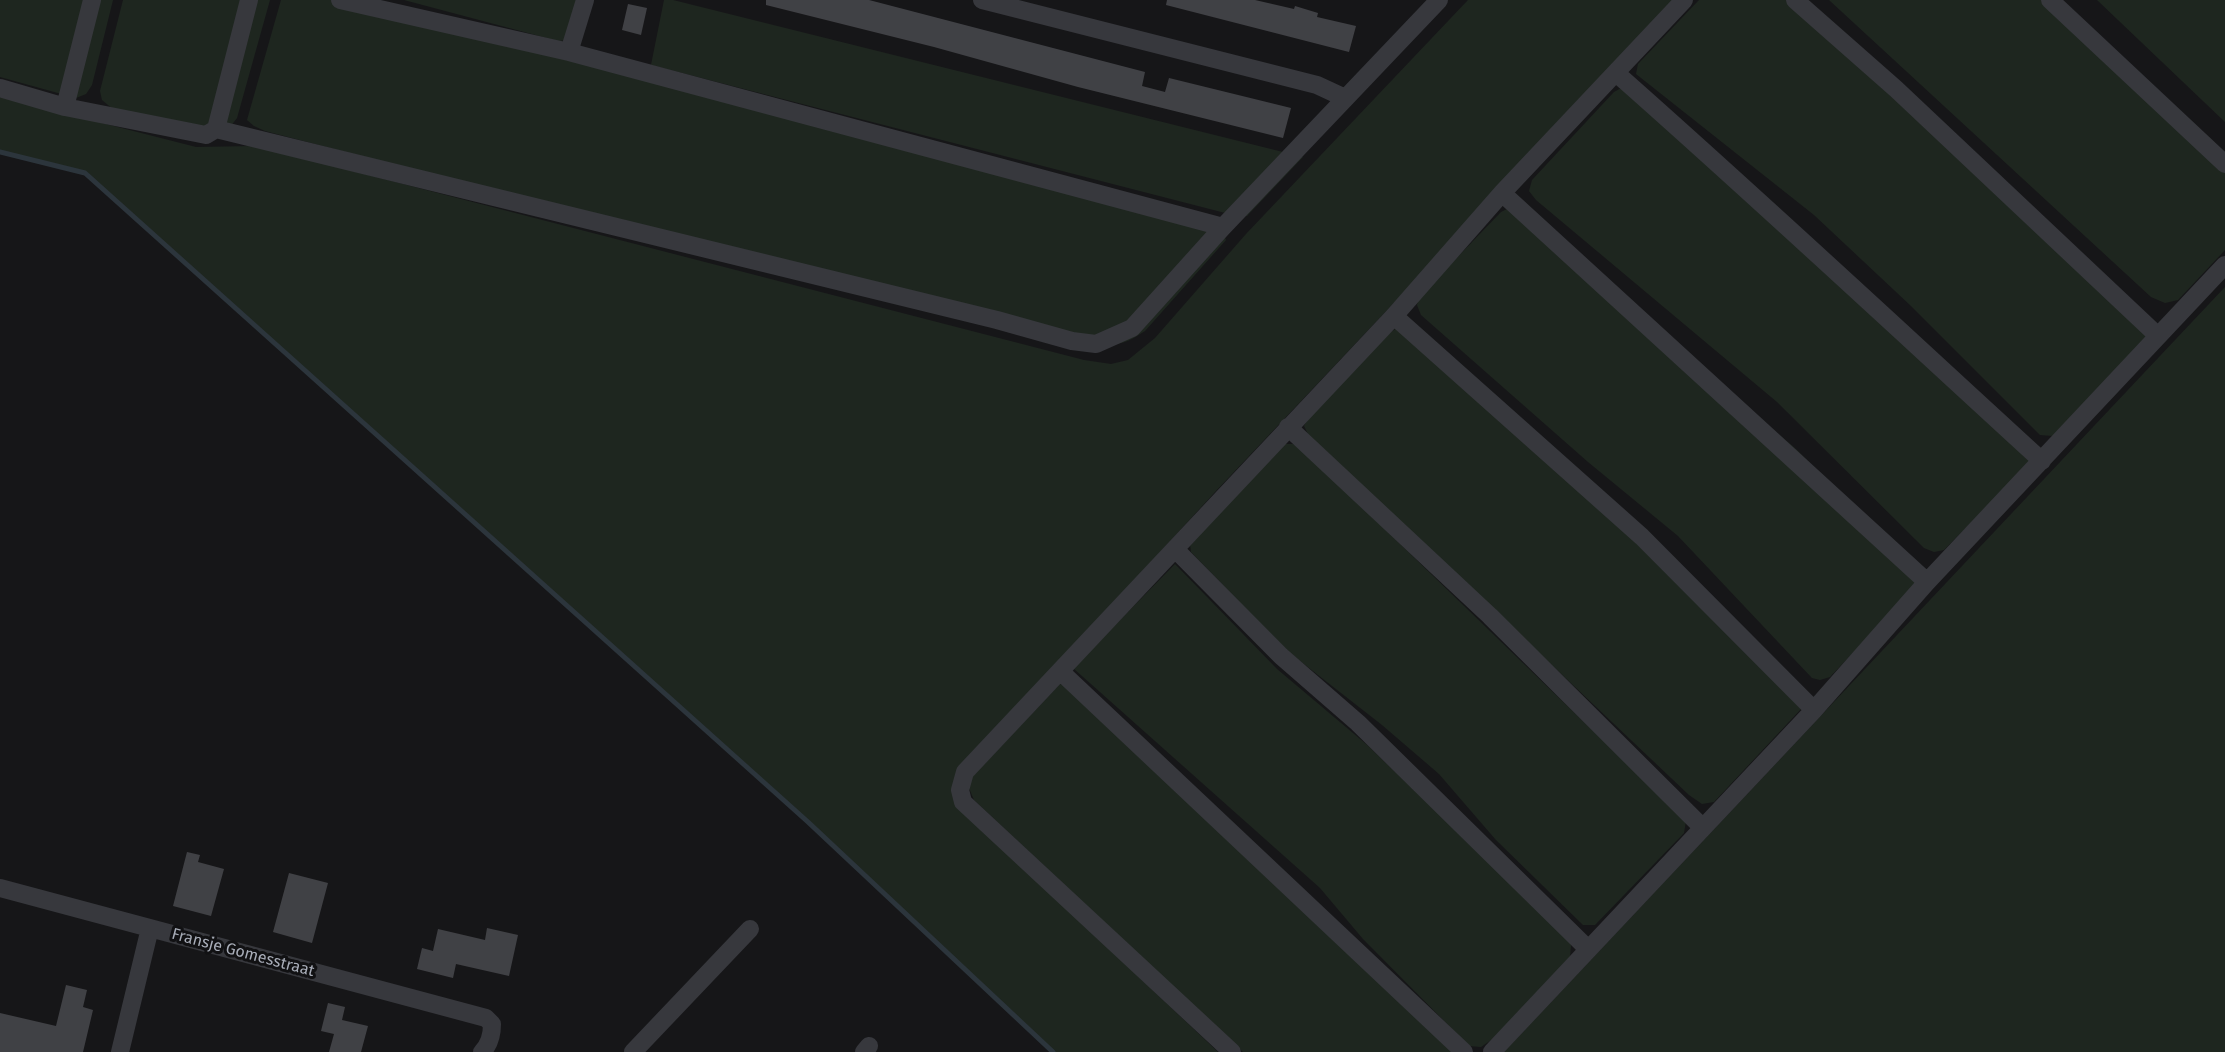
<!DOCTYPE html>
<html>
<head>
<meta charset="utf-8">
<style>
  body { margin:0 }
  canvas { display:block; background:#161618 }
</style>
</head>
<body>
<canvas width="2225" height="1052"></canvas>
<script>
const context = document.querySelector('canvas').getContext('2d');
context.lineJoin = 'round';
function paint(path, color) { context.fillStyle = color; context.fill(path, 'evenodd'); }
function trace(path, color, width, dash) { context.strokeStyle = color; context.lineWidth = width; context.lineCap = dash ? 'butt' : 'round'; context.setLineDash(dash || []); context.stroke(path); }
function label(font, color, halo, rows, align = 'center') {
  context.font = font + ' "Fira Sans",sans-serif'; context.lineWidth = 6; context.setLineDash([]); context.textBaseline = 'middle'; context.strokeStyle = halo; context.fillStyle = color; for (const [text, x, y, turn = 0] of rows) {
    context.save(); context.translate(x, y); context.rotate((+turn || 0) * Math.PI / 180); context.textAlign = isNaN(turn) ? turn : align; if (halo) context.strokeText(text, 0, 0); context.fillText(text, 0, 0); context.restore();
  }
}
paint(new Path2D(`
  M0 0H113L92 85 86 94 76 98 0 77Z
  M123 0H270L237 118 230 127 205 131 114 110 102 100 100 91Z
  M281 0H359L1221 227 1226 240 1145 331C1121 347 1113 346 1085 344L265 131 254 126 247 120Z
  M404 0H592L568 40 558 41Z
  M664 0H673L1303 157 1247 216 1233 215 651 65Z
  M1468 0H1673L1478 214 1215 492 957 774 958 806 1218 1052H1053L808 822 85 173 0 152V97L196 147 256 146 1084 360 1111 364 1128 360 1155 338 1246 234Z
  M1699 0H1803L2148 336 2053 436 2040 435 1911 306 1814 215 1636 74 1638 64Z
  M1829 0H2061L2225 152V250L2178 300 2165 303 2151 297Z
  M2097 0H2225V122Z
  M1623 87 2029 452V464L1944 550 1934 552 1924 548 1777 402 1536 200 1529 191 1532 180 1614 92Z
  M1513 206 1796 449 1910 564 1916 578 1914 588 1830 677 1820 680 1812 678 1678 536 1588 462 1421 315 1417 305 1419 297 1501 212Z
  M2225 287V1052H1504Z
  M1397 328 1643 534 1801 709 1714 802 1702 804 1689 795 1308 434 1304 426 1310 415 1389 333Z
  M1284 444H1293L1301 448 1686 821 1684 833 1595 925H1583L1496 840 1439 774 1382 725 1286 650 1191 552 1190 544Z
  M1175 564 1277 669 1366 744 1565 934 1571 945 1570 957 1494 1038 1481 1047 1469 1046 1363 939 1320 888 1073 668Z
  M1060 684 1069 688 1452 1052H1243L974 800 969 788 972 777Z`), '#1e261f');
trace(new Path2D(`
  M0 152 85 173 808 822 1053 1052`), '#2c353c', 5);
paint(new Path2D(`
  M766 0H869L1145 72 1142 86 1165 92 1169 78 1291 108 1283 138 1078 87 934 47 766 5Z
  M1167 0H1255L1294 9 1295 6 1318 13 1317 17 1356 26 1349 52 1166 5Z
  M628 4 647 8 641 35 622 30Z
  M187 852 200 855 198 862 224 869 211 916 173 906Z
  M289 873 328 883 312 943 273 932Z
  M487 928 518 935 509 976 456 964 453 978 417 969 422 948 433 951 438 929 485 940Z
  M66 985 87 990 83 1007 93 1010 83 1052H0V1013L56 1026Z
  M328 1003 345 1007 342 1020 368 1026 361 1052H329L334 1034 321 1031Z`), '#404145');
trace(new Path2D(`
  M340 0 569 52 1223 227
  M982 0 1317 85 1345 98
  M1795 0 1896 89 2158 336
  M2050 0 2225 164
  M569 52 585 0
  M1616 73C1760 200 1900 331 2042 461
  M0 88 65 107 206 135 216 129 997 320 1072 341 1096 344 1132 328 1223 227 1439 0
  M65 107 92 0
  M216 129 249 0
  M1502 193 1927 582
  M1394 316 1642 537 1814 710
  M1288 427 1490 616 1702 827
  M1175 549 1281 656 1358 723 1588 949
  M1060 671 1464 1052
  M0 888 486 1018 492 1024C492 1035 490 1044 482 1052
  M120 1052 150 928
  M633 1052 750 929
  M864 1052 869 1046
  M1232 1052 963 802 960 790 965 772 1394 316 1502 193 1684 0
  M1492 1052 1814 710 1927 582 2225 265`), '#37383d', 18);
label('16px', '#a8adb8', '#111113', [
  ["Fransje Gomesstraat",243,953,15]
]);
</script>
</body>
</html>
